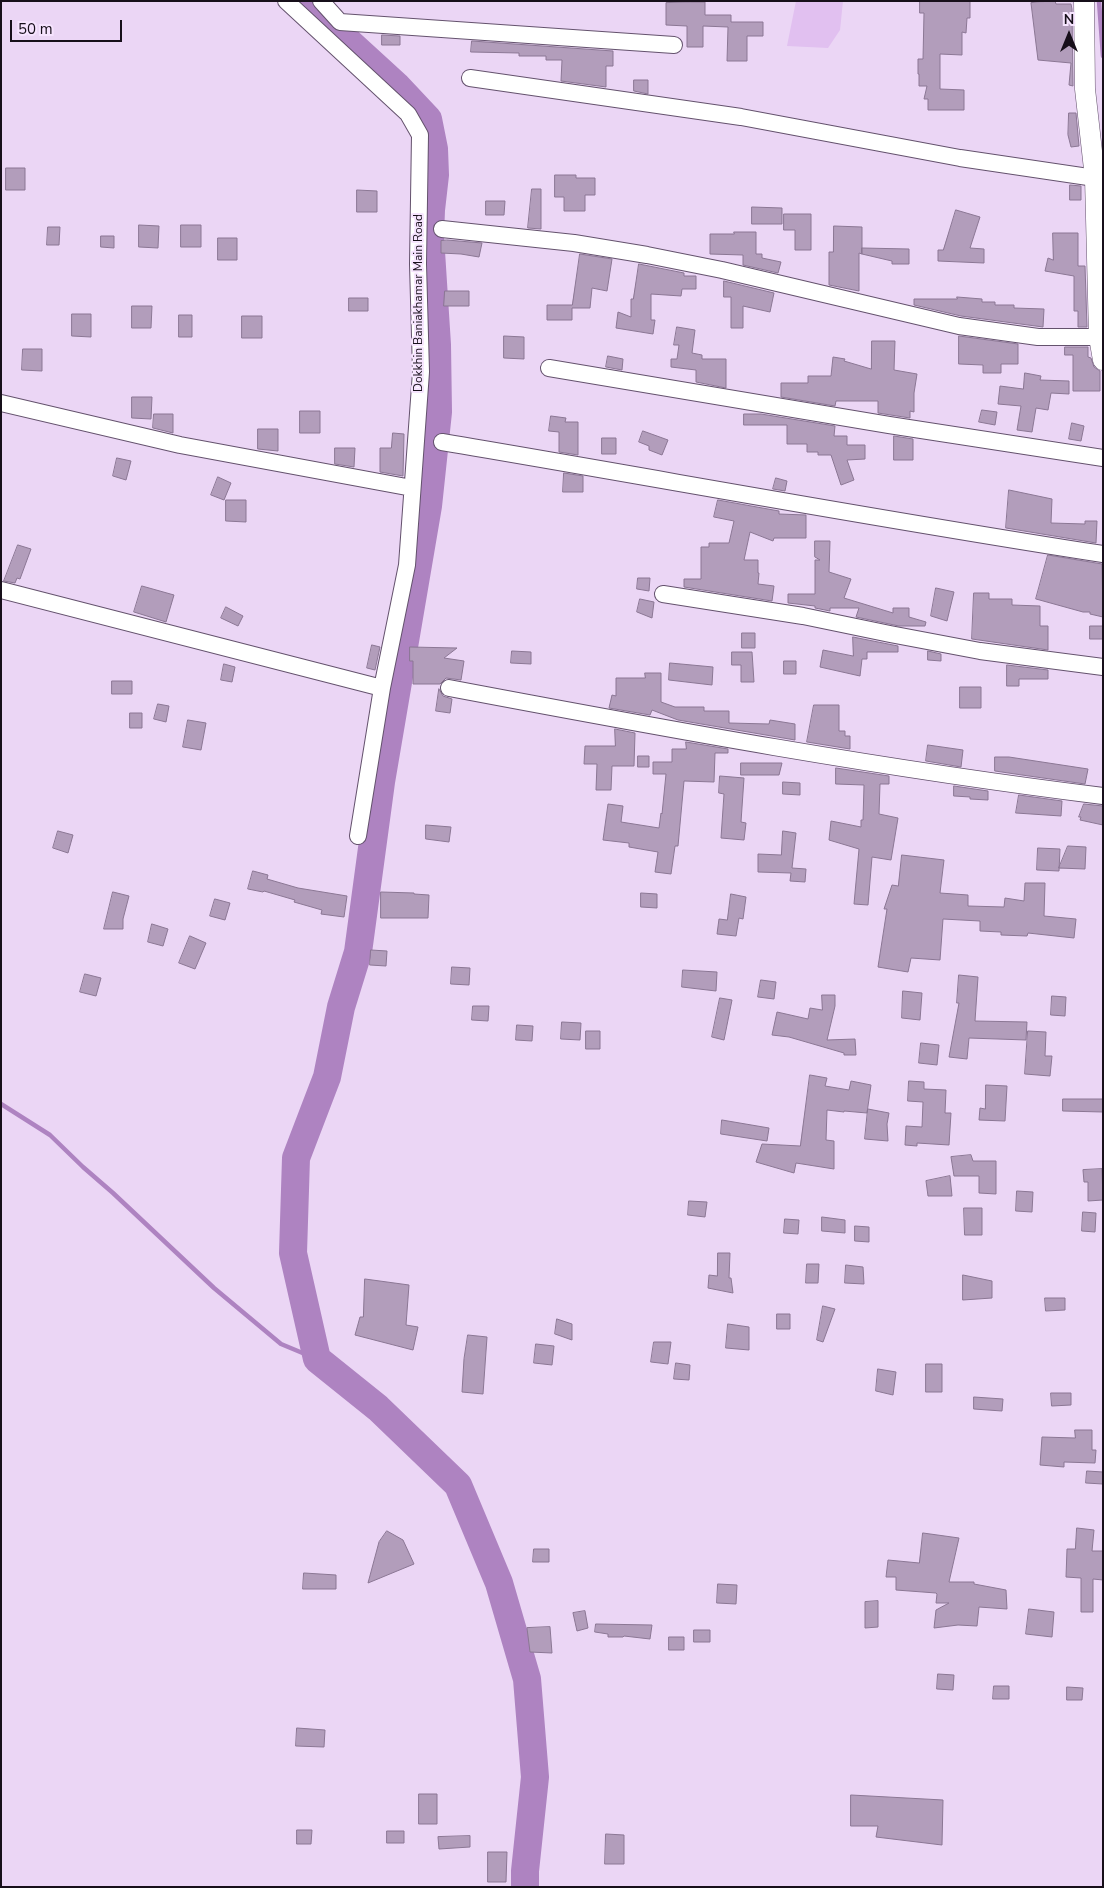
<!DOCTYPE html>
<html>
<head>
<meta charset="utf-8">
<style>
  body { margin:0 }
  #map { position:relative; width:1104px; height:1888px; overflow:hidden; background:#ebd6f5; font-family:"Nunito Sans",sans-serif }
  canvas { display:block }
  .frame { position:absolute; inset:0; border:2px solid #170f1a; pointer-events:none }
  .north { position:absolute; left:1044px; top:10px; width:50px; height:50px; -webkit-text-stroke:4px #f6e4fe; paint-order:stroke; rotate:0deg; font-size:14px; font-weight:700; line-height:20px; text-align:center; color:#170f1a }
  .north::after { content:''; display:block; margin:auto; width:18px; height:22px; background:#170f1a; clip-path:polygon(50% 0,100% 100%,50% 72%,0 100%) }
  .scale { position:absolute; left:10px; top:20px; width:112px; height:22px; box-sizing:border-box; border:2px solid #170f1a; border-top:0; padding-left:6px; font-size:15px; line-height:18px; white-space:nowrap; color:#170f1a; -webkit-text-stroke:4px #f6e4fe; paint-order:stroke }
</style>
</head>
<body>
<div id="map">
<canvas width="1104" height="1888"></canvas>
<div class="frame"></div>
<div class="north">N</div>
<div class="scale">50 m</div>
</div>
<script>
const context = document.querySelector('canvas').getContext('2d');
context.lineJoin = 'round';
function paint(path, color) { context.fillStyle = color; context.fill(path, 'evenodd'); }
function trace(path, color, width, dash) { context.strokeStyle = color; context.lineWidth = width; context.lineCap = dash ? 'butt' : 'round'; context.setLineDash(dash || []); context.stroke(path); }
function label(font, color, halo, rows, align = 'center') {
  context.font = font + ' "Nunito Sans",sans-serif'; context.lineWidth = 4; context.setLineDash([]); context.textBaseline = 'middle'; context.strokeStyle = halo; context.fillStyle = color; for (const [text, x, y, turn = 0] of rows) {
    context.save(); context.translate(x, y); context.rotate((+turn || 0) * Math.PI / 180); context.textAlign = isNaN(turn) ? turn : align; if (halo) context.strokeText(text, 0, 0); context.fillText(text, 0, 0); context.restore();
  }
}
paint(new Path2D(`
  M796 1H843L840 30 828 48 787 46Z`), '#e1c0f0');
trace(new Path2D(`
  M1099 1 1103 56
  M1 1104 50 1135 83 1167 113 1193 214 1288 281 1344 317 1359`), '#ae83c1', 4.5);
trace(new Path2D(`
  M304 1 397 86 428 119 434 149 435 175 431 210 430 236 437 345 438 412 428 506 381 782 358 952 341 1007 327 1077 296 1158 293 1253 317 1359 378 1408 458 1485 499 1583 527 1679 535 1777 525 1871V1887`), '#ae83c1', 28);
const building = new Path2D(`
  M920 1H970V18H967L966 33 962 32V55L940 54V89L964 90V110H928V99H924L927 86H919V74H918V59H923L924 13H920Z
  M1055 1 1056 4H1071L1072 9 1073 86 1069 85 1071 63 1038 60 1031 3Z
  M691 2H705V15H731V22H763V36H747V61H727L728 27 703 26V47H687V26L666 25V3Z
  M382 35 400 36V45H382Z
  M472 41 613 51V66H606V87L561 81 562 60H546V56H519V53L471 52Z
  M634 80H648V94L634 91Z
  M1069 113H1076L1079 146 1071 147 1068 135Z
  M6 168H25V190H6Z
  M555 175H576V178H595V195H585V211H564V197H555Z
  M1070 185 1081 186V200H1070Z
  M532 189H541V229L528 228Z
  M357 190 377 191V212H357Z
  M486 201H505L504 215H486Z
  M752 207 782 208V224H752Z
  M956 210 980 217 970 248 984 249V263L938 261V250H943Z
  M784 214H811V250H795V230H784Z
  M139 225 159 226 158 248 139 247Z
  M181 225H201V247H181Z
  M834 226 862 227V254L859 253V291L829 285V252H833Z
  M48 227H60L59 245H47Z
  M734 232H756V254H762V258L781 262 778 273 743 265V255L710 254V234H734Z
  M1053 233H1078V266H1085L1087 327H1078V311H1074V276L1045 271 1048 258 1053 260Z
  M101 236H114V248L101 247Z
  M218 238H237V260H218Z
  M447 240 482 243 479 257 461 254 441 253V241Z
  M862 248 909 249V264H892V261L862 254Z
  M580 254 612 259 607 291 592 288 590 308H572V320H547V305H572Z
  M639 264 684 273V276H696V289H682L681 296 651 294V320H655L653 334 616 328 618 312 631 317V299H633Z
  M724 281 774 293 770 312 743 306V328H731V297H724Z
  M445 291H469V306H444Z
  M957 297 982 299V302H995V305H1014V308L1044 309 1043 327 961 316 914 305V299H957Z
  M349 298H368V311H349Z
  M132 306H152L151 328H132Z
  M72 314H91V337L72 336Z
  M179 315H192V337H179Z
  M242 316H262V338H242Z
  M677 327 695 330 692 353 702 355V359H726V388L696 382V370L671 367V359H677L679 345H674Z
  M504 336 524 337V359L504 358Z
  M959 336 1018 344V364H1001V373H983V365L959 364Z
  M872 341H895L894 370 917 374 914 393V412L910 411V418L878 413V401H836L835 406 781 397V383H808V376H831L833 357 845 359 844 361 871 369Z
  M1065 347H1088V357L1091 358 1094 367 1100 371V391H1073V355H1065Z
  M23 349H42V371L22 370Z
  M608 356 623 359 622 370 606 367Z
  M1025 373 1041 376 1040 380 1069 381V394L1051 393 1048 410 1036 408 1032 432 1017 430 1021 406 998 404 1000 386 1023 389Z
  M132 397H152L151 419 132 418Z
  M982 410 997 412 995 425 979 422Z
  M300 411H320V433H300Z
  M154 414H173V433L153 428Z
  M744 414H761L835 426 834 436H847V445H865V459L847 460 854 480 841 485 831 455H818V452H807V444H787V425H744Z
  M551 416 566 418 565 422H578V455L559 452V432L549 431Z
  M1072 423 1084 426 1081 441 1069 439Z
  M258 429H278V451L258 449Z
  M643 431 668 440 662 455 649 450V446L639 442Z
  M393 433 404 434 403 476 380 472V448H391Z
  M894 436 913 439V460H894Z
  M602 438H616V454H602Z
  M335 448H355L354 467 335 464Z
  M117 458 131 461 126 480 113 476Z
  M564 473 583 476V492H563Z
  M218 477 231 483 224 500 211 495Z
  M776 478 787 481 785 491 773 489Z
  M1009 490 1052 499 1051 523 1085 524V521H1097L1096 543 1006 528Z
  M226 500H246V522L226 521Z
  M718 500 779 511V514L806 515V538H774L773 541 750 532 744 560H758V573H759L758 584 774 586 772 601 684 587V579H701V547H709V543H729L734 521 714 517Z
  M815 541H830L829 572 851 579 844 598 893 613V608H909V617L926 622 925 626H899L856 617 859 608H830V611L815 608V606L788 603V594H815V560H820L815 557Z
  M18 545 31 549 20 579 17 578 15 583 4 581Z
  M1048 555 1102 564 1103 617 1090 614V612H1083L1036 599Z
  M638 578H650L649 591 637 589Z
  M142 586 174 595 166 622 134 612Z
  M936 588 954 592 947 621 931 616Z
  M974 593H989V599H1012V605L1040 606V626H1048V650L972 639Z
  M640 599 654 602 652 618 637 612Z
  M226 607 243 616 238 626 221 618Z
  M1090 626H1103V639H1090Z
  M742 633H755V648H742Z
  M853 637 898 646V652H867V659H862L860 676 820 667 823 650 853 656Z
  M372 645 380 647 375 670 367 668Z
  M410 647 457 648 444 658 464 661 461 680 446 678 440 684H413V661H410Z
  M512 651 531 652V664L511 663Z
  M928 651 941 654V661L928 660Z
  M732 652H752L754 682H741V665H732Z
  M784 661H796V674H784Z
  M670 663 713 667 712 685 669 680Z
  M224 664 235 667 232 682 221 680Z
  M1007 665 1048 670V679H1019V686H1007Z
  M645 673H661V702L675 707H704V711H729V723L769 724 770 720 795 724V740L678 720 652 710 650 715 609 708 612 695 616 696V678H645Z
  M112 681H132V694H112Z
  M960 687H981V708H960Z
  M439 689 443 696 452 699 450 713 436 711Z
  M158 704 169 706 166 722 154 719Z
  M814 705H839V731H845V736H850V749L807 742Z
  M130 713H142V728H130Z
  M188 720 206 723 201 750 183 747Z
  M615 729 635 733 634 766H612L611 790H596L597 764H584L585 746H615Z
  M686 742 728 749V753H715L714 782 684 781 678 846H675L671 874 655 872 658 852 629 847V843L603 840 608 804 623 806 621 822 659 828 661 813 662 814 666 774H653V762H672V749H686Z
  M928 745 963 750 961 767 926 761Z
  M638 756H649V767H638Z
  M995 757H1009L1088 769 1085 784 1022 775 995 771Z
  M741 763H782L779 775H741Z
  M836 768 889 776V784H880L879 814 898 818 891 860 872 857 868 905 854 904 859 849 829 840 831 821 861 827V820H863L864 785 836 784Z
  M720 776 744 778 741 822 746 823 744 840 721 838 724 794 719 793Z
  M783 782 800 783V795L783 794Z
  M954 786 988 791V800L970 799V797L954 796Z
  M1019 795 1062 801 1061 816 1016 813Z
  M1084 804 1103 806V825L1080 820 1081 817H1079Z
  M426 825 451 827 449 842 426 839Z
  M58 831 73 835 68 853 53 848Z
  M783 831 796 833 792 868 806 869 805 882 790 881 791 873 758 872V854L781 855Z
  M1068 846 1086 847 1085 869 1059 868Z
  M1038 848 1060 849 1059 871 1037 870Z
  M902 855 944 860 940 893 968 895V906L1004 907 1005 898 1024 901 1025 883H1045L1044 916 1076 919 1074 938 1028 933 1027 936 1001 935V932L980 931V921L943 919 940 960 911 958 908 972 878 967 887 909H884L892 885 898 886Z
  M253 871 268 875 267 879 298 888 347 896 344 917 321 914 322 910 294 902 295 900 264 891 263 892 248 889Z
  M113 892 129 896 123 919V929H104Z
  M381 892 414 893V894L429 895 428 918H381Z
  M641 893 657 894V908L641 907Z
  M731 894 746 897 743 919 739 918 736 936 717 934 719 919 727 920Z
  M215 899 230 903 225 920 210 916Z
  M152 924 168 929 163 946 148 942Z
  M190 936 206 943 195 969 179 963Z
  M371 950 387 951 386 966 370 965Z
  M452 967 470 968 469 985 451 984Z
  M683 970 717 972 716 991 682 987Z
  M85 974 101 978 96 996 80 992Z
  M959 975 978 977 975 1021 1027 1022 1026 1040 969 1038 967 1059 949 1057 959 1003H957Z
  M761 980 776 982 774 999 758 997Z
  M903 991 922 993 920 1020 902 1018Z
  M822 995H835V1006L827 1040 855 1039 856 1055H844V1053L789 1037 772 1035 777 1012 808 1019 810 1008 822 1010Z
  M1052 996 1066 997 1065 1016 1051 1015Z
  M720 998 732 1000 724 1040 712 1037Z
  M473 1006H489L488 1021 472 1020Z
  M562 1022 581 1023 580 1040 561 1039Z
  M517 1025 533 1026 532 1041 516 1040Z
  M586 1031H600V1049H586Z
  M1028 1031 1046 1032 1045 1056H1052L1050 1076 1025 1074Z
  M921 1043 939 1045 937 1065 919 1063Z
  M810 1075 827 1078 825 1086 849 1090 851 1081 871 1085 867 1113 844 1111V1112L827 1110 826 1140 834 1141V1169L796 1163 794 1173 756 1162 762 1144 800 1146Z
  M909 1081 924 1082V1089L946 1090 945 1113H951L949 1145 917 1143V1146L905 1145 906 1126 922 1127 923 1102 908 1101Z
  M986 1085 1007 1086 1005 1121 979 1120 980 1108 985 1109Z
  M1063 1099H1103V1112L1063 1111Z
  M868 1109 889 1113 887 1124 888 1141 865 1139Z
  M722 1120 769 1128 767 1141 721 1134Z
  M971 1155 973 1161H996V1194L979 1193V1176H954L951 1157Z
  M1102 1169 1103 1200 1088 1201V1182H1084L1083 1170Z
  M950 1176 952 1196H928L926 1181Z
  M1017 1191 1033 1192 1032 1212 1016 1211Z
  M689 1201 707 1202 705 1217 688 1215Z
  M964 1208H982V1235H965Z
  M1083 1212 1096 1213 1095 1232 1082 1231Z
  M822 1217 845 1220V1233L822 1231Z
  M785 1219 799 1220 798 1234 784 1233Z
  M855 1226 869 1227V1242L855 1241Z
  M718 1253H730L729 1278H731L733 1293 708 1288 709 1275 717 1276Z
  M807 1264H819L818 1283H806Z
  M846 1265 863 1267 864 1284 845 1283Z
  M963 1275 992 1281V1298L963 1300Z
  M365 1279 409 1285 406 1325 418 1327 413 1350 355 1335 360 1317H363Z
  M1045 1298H1065V1310L1046 1311Z
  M823 1306 835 1309 823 1342 817 1340Z
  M777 1314H790V1329H777Z
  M557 1319 572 1324V1340L555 1334Z
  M728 1324 749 1327V1350L726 1348Z
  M468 1335 487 1337 483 1394 462 1392 464 1359Z
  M654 1342H671L668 1364 651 1362Z
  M536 1344 554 1346 552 1365 534 1363Z
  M676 1363 690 1365 689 1380 674 1379Z
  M926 1364H942V1392H926Z
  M878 1369 896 1372 893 1395 876 1391Z
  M1051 1393H1071V1405L1052 1406Z
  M974 1397 1003 1399 1002 1411 974 1409Z
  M1075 1430H1092V1450H1096L1095 1463 1064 1462V1467L1040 1465 1042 1437 1075 1438Z
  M1087 1471 1103 1472V1484L1086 1483Z
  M1077 1528 1094 1530 1092 1551H1103V1580L1093 1579V1612H1081V1578L1066 1577 1067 1549H1075Z
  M387 1531 403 1540 414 1564 368 1583 379 1542Z
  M923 1533 959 1538 949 1582H974V1584L1006 1590 1007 1609 979 1607 977 1626 958 1625 934 1628 936 1610 949 1603H936L937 1594 936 1593 896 1590V1577H886L888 1560 919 1563Z
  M534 1549H549V1562H533Z
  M304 1573 336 1575V1589H303Z
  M718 1584 737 1585 736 1604 717 1603Z
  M878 1601V1627L865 1628V1602Z
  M1029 1609 1054 1612 1052 1637 1026 1634Z
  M585 1611 588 1628 577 1631 573 1613Z
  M596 1624 652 1625 650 1639 624 1636 623 1637H608V1634L595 1632Z
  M550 1627 552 1653 530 1652 527 1628Z
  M694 1630H710V1642H694Z
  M669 1637H684V1650H669Z
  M938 1674 954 1675 953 1690 937 1689Z
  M994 1686H1009V1699H993Z
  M1067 1687 1083 1688 1082 1700H1067Z
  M297 1728 325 1730 324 1747 296 1746Z
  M419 1794H437V1824H419Z
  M851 1795 943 1800 942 1845 876 1837 878 1826H851Z
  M297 1830H312L311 1844H297Z
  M387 1831H404V1843H387Z
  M606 1834 624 1835V1864H605Z
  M470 1836V1847L439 1849 438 1837Z
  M488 1852H507L506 1882H488Z`);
paint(building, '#b29dbb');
trace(building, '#8b7794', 1);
const minor = new Path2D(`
  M286 1 408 114 420 135 418 264 421 372 407 565 382 688 358 836
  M321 1 340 22 674 45
  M470 78 741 117 960 158 1095 178
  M442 229 574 243 647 255 722 270 959 326 1038 337H1099
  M549 368 889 425 1103 458
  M1 403 180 445 412 488
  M442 442C662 479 882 520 1103 554
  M1 590 382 688
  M663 594 803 616 890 634 980 651 1103 667
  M449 688C666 729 884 769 1103 796`);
const tertiary = new Path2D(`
  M1084 1 1085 89 1095 178 1099 337 1103 360`);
trace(minor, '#64526d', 18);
trace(tertiary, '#64526d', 21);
trace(minor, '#fff', 16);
trace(tertiary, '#fff', 20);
label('12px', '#170f1a', '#f6e4fe', [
  ["Dokkhin Baniakhamar Main Road",419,303,-90]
]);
</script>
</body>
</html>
